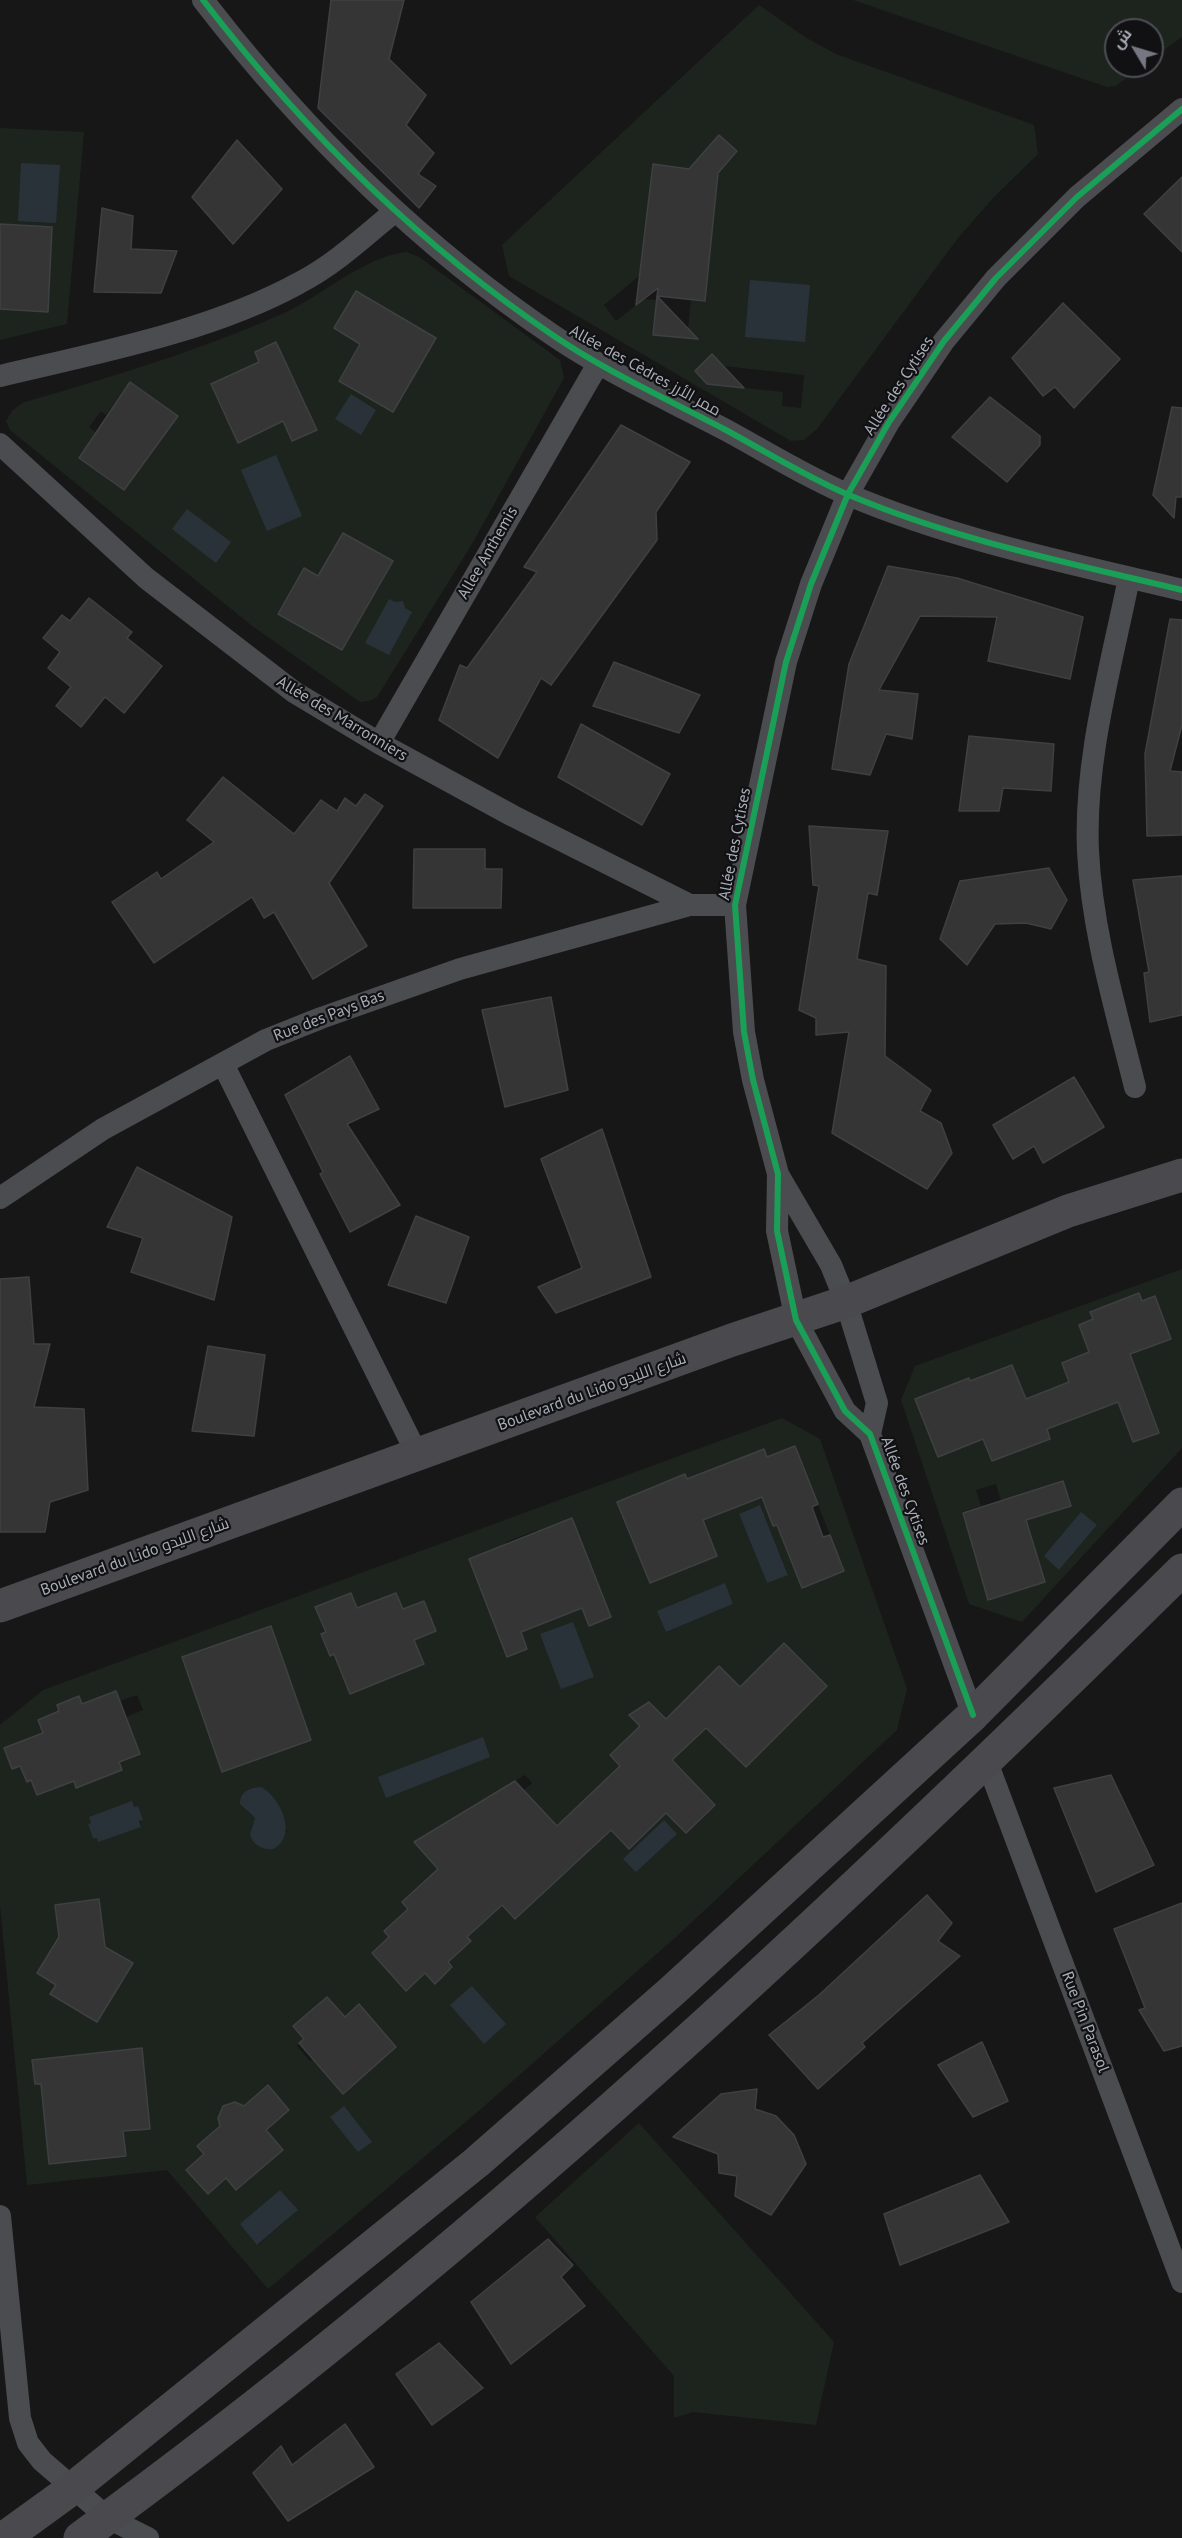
<!DOCTYPE html>
<html>
<head>
<meta charset="utf-8">
<style>
  body { margin:0 }
  #map { position:relative; width:1182px; height:2538px; overflow:hidden; background:#171717; font-family:"PT Sans",Cairo,sans-serif }
  canvas { display:block }
  .north { position:absolute; left:1104px; top:18px; width:60px; height:60px; box-sizing:border-box; background:#111113; border:2px solid #4d4f55; border-radius:50%; rotate:308deg; font-size:16px; font-weight:700; line-height:24px; text-align:center; color:#a8adb8 }
  .north::after { content:''; display:block; margin:auto; width:21px; height:27px; background:#757880; clip-path:polygon(50% 0,100% 100%,50% 72%,0 100%) }
</style>
</head>
<body>
<div id="map">
<canvas width="1182" height="2538"></canvas>
<div class="north">ش</div>
</div>
<script>
const context = document.querySelector('canvas').getContext('2d');
context.lineJoin = 'round';
function paint(path, color) { context.fillStyle = color; context.fill(path, 'evenodd'); }
function trace(path, color, width, dash) { context.strokeStyle = color; context.lineWidth = width; context.lineCap = dash ? 'butt' : 'round'; context.setLineDash(dash || []); context.stroke(path); }
function label(font, color, halo, rows, align = 'center') {
  context.font = font + ' "PT Sans",Cairo,sans-serif'; context.lineWidth = 4.5; context.setLineDash([]); context.textBaseline = 'middle'; context.strokeStyle = halo; context.fillStyle = color; for (const [text, x, y, turn = 0] of rows) {
    context.save(); context.translate(x, y); context.rotate((+turn || 0) * Math.PI / 180); context.textAlign = isNaN(turn) ? turn : align; if (halo) context.strokeText(text, 0, 0); context.fillText(text, 0, 0); context.restore();
  }
}
paint(new Path2D(`
  M853 0H1182V37L1152 59V30H1116V66H1142L1116 86 1107 87Z
  M759 5 805 37 836 54 1034 125 1038 154 994 197 958 238 817 429 804 440 791 441 509 276 502 245ZM653 165 718 173 705 301 691 300 687 338 653 335 656 300 644 299 616 321 604 305 639 276ZM712 354 724 366 804 375 801 408 782 406 783 392 708 384 695 371Z
  M0 128 84 132 67 324 0 340V309L48 311 52 227 0 224Z
  M406 252 419 257 560 360 564 378 472 544 377 697 369 701 360 702 251 625 10 430 6 421 12 411 22 403C111 377 199 351 284 313 324 295 361 258 406 252ZM356 291 436 338 393 412 339 381 360 343ZM276 342 317 430 292 441 279 412 238 442 211 385 235 373 265 374 255 352ZM130 382 178 416 124 490 79 458 97 433 89 427 101 411 106 415ZM343 533 392 561 342 650 278 614 303 569 318 576Z
  M1182 1269V1448L1022 1622 969 1604 901 1400 915 1366ZM1138 1294 1142 1301 1130 1354 1134 1363 1127 1366 1144 1392 1159 1433 1133 1442 1118 1402 1081 1416 1062 1363 1089 1352 1079 1325 1093 1319 1090 1311ZM1012 1365 1026 1399 1034 1396 1050 1439 1020 1450 1014 1433 986 1445 983 1439 938 1457 915 1399 968 1378 970 1381ZM1063 1482 1070 1506 1026 1520 1044 1582 988 1600 972 1548 979 1546 976 1534 969 1536 962 1512 981 1506 976 1490 996 1484 1001 1501ZM1097 1525 1060 1569 1044 1556Z
  M782 1418 820 1439 907 1689 897 1730 676 1937 481 2109 268 2289 167 2170 27 2185 0 1905V1725L43 1690ZM795 1446 844 1571 802 1588 777 1525 773 1526 762 1497 741 1505 724 1464 763 1449 767 1457ZM685 1475 717 1556 650 1583 617 1502ZM760 1505 788 1574 767 1583 739 1514ZM572 1519 611 1617 589 1626 582 1608 521 1632 527 1649 507 1657 469 1559 485 1553 508 1550 506 1542 537 1530 540 1537ZM725 1584 733 1604 666 1632ZM351 1593 357 1608 396 1593 403 1609 424 1601 435 1631 414 1640 424 1664 350 1694 334 1654 330 1656 321 1635 326 1632 316 1607ZM271 1626 311 1740 223 1772 182 1658ZM784 1643 827 1685 746 1767 706 1728 677 1708 719 1666 740 1687ZM115 1691 120 1701 137 1695 143 1710 126 1717 140 1754 119 1762 122 1770 76 1787 72 1776 55 1788 37 1795 31 1780 27 1781 20 1766 12 1769 4 1748 43 1733 38 1720 59 1711 57 1705 84 1709 105 1701 103 1696ZM650 1702 682 1735 664 1751 715 1805 686 1833 666 1813 629 1849 583 1802 620 1766 610 1755 640 1726 629 1715ZM525 1775 532 1783 438 1868 414 1842ZM132 1802 134 1807 137 1806 141 1826 94 1838 88 1824ZM245 1810 288 1832 251 1829 255 1818ZM664 1820 677 1834 624 1859ZM427 1880 474 1932 444 1958 452 1968 435 1983 425 1973 406 1991 372 1953 389 1937 384 1931 408 1909 402 1902ZM99 1899 105 1947 132 1963 103 2012 86 2002 80 2012 50 1995 56 1985 37 1973 59 1937 55 1905ZM327 1997 341 2012 333 2019 335 2026 359 2004 396 2047 379 2063 313 2059 310 2061 297 2046 304 2039 294 2026ZM50 2083 150 2128 123 2131 125 2156 49 2164 43 2102ZM268 2085 289 2110 266 2130 283 2150 237 2190 226 2178 208 2194 187 2170 204 2154 197 2146 221 2126 218 2118 223 2106 235 2102 243 2107ZM280 2190 297 2211 258 2245Z
  M639 2123 834 2342 816 2425 693 2412 674 2418V2376L535 2217Z`), '#1d241e');
paint(new Path2D(`
  M21 163 60 165 56 223 18 221Z
  M750 280 810 285 805 342 745 337Z
  M351 394 376 410 361 435 335 419Z
  M276 455 302 516 267 531 241 470Z
  M187 509 231 542 216 563 172 529Z
  M389 599 395 602 403 601 405 608 412 612 389 655 365 643Z
  M760 1505 788 1575 767 1583 739 1514Z
  M1081 1512 1097 1525 1059 1570 1044 1556Z
  M725 1583 733 1604 666 1632 657 1611Z
  M573 1622 594 1677 561 1689 540 1634Z
  M483 1737 490 1757 386 1798 378 1777Z
  M261 1787C280 1797 299 1836 273 1849 263 1850 252 1845 250 1834L255 1818 240 1804C240 1791 250 1788 261 1787Z
  M132 1801 134 1807 138 1806 143 1820 139 1821 141 1827 98 1842 97 1838H93L88 1824 91 1823 89 1817Z
  M664 1820 677 1834 636 1872 623 1859Z
  M472 1986 506 2024 484 2044 450 2005Z
  M344 2106 372 2142 358 2152 330 2117Z
  M280 2190 298 2210 257 2245 240 2224Z`), '#2a3239');
const building = new Path2D(`
  M331 0H404L389 59 426 95 406 125 434 153 418 174 436 186 419 208 318 108Z
  M719 135 737 151 718 173 705 301 657 296 658 288 636 305 653 164 689 169Z
  M237 140 282 189 233 244 192 197Z
  M1182 177V252L1144 214Z
  M102 208 133 216 131 249 177 251 161 293 94 292Z
  M0 224 52 227 48 312 0 309Z
  M356 291 436 338 393 412 339 381 360 344 334 328Z
  M657 296 698 339 653 335Z
  M1063 303 1120 359 1074 408 1055 387 1043 396 1012 358Z
  M276 342 317 430 292 441 283 421 238 443 211 384 259 362 255 352Z
  M712 354 744 388 707 384 695 371Z
  M130 382 178 416 124 490 79 458Z
  M990 397 1040 436V445L1007 482 952 437Z
  M1172 407 1182 408V497H1176L1174 518 1153 495Z
  M621 425 690 462 656 512 657 540 551 685 541 678 498 758 439 720 460 665 467 668 537 572 524 567Z
  M343 533 393 561 342 650 278 614 304 568 318 576Z
  M888 566 957 578 1083 617 1070 679 988 661 997 617 920 616 879 690 918 694 912 739 886 734 870 775 832 769 849 664Z
  M89 598 132 632 127 638 162 666 124 713 105 697 81 727 56 706 71 687 48 668 60 652 43 638 62 615 70 621Z
  M1170 619 1182 620V725L1170 771 1182 772V835L1147 836 1145 754Z
  M614 662 700 695 679 733 593 706Z
  M581 724 670 774 642 825 558 777Z
  M969 736 1054 744 1051 791 1003 788 999 811H959Z
  M223 777 294 834 321 800 337 811 345 798 356 806 365 794 383 806 329 883 367 946 313 979 274 912 264 918 252 897 154 963 112 902 157 872 161 879 214 842 187 820Z
  M809 826 888 831 877 895 868 893 857 959 886 966 885 1056 931 1090 920 1111 941 1123 952 1153 927 1189 832 1133 849 1032 816 1035V1018L799 1010 819 886 813 885Z
  M414 849H485V869H502L501 908H413Z
  M1049 868 1067 900 1051 929 1026 923 995 924 967 965 940 939 960 881Z
  M1182 876V1015L1150 1022 1144 973 1149 972 1133 880Z
  M551 997 568 1090 505 1107 482 1010Z
  M350 1056 379 1109 347 1124 400 1205 350 1232 320 1174 323 1172 285 1095Z
  M1074 1077 1104 1127 1043 1163 1034 1146 1013 1159 993 1125Z
  M602 1129 651 1277 556 1313 538 1287 582 1268 541 1159Z
  M137 1167 232 1217 214 1300 131 1272 143 1238 107 1227Z
  M416 1216 469 1237 446 1303 388 1285Z
  M29 1277 34 1344H50L34 1407 84 1409 88 1490 50 1502 45 1532H0V1279Z
  M1139 1293 1142 1301 1155 1296 1171 1339 1130 1354 1159 1433 1133 1442 1118 1402 1047 1429 1050 1439 992 1461 983 1439 938 1457 915 1399 969 1378 970 1381 1012 1365 1026 1399 1069 1382 1062 1363 1089 1352 1079 1325 1093 1319 1090 1312Z
  M208 1346 265 1355 254 1436 192 1431Z
  M795 1446 818 1504 812 1507 823 1537 830 1535 844 1571 802 1588 777 1525 773 1526 762 1497 703 1520 717 1556 650 1583 617 1502 685 1474 687 1479 764 1449 767 1457Z
  M1063 1481 1071 1506 1026 1520 1045 1582 988 1600 963 1513Z
  M572 1518 611 1617 589 1626 582 1608 521 1632 527 1649 507 1657 469 1559Z
  M351 1593 357 1608 396 1593 403 1609 424 1601 436 1631 414 1640 424 1664 350 1694 334 1654 330 1656 321 1634 326 1632 315 1607Z
  M271 1626 311 1740 222 1772 182 1657Z
  M784 1643 827 1686 746 1767 706 1728 672 1760 715 1805 686 1833 666 1813 629 1849 611 1830 515 1919 502 1905 467 1937 471 1941 448 1962 452 1967 435 1984 425 1973 406 1991 372 1953 389 1937 384 1931 408 1909 402 1902 438 1869 414 1842 515 1781 557 1826 620 1766 610 1755 640 1726 629 1715 649 1702 666 1719 719 1666 740 1687Z
  M116 1691 140 1754 119 1762 122 1770 76 1788 74 1781 37 1795 31 1780 27 1782 20 1766 12 1769 4 1748 43 1733 38 1720 59 1711 57 1705 79 1696 82 1704Z
  M1111 1775 1154 1865 1096 1892 1054 1788Z
  M927 1895 952 1923 938 1941 960 1956 862 2043 865 2047 818 2089 769 2035 819 1995Z
  M99 1899 105 1947 133 1963 97 2022 50 1994 56 1985 37 1973 59 1937 55 1905Z
  M1182 1903V2046L1164 2051 1139 2010 1145 2008 1114 1929Z
  M327 1997 345 2017 359 2004 396 2047 343 2094 299 2043 304 2039 293 2026Z
  M982 2042 1008 2101 973 2117 938 2065Z
  M142 2048 150 2129 123 2131 126 2156 49 2164 41 2084H35L32 2060Z
  M268 2085 289 2110 266 2130 283 2150 236 2190 226 2178 208 2194 186 2170 204 2154 197 2146 220 2126 218 2118 223 2106 235 2102 244 2106Z
  M757 2089 755 2109 776 2116 794 2135 806 2164 771 2215 735 2196 737 2176 719 2173 718 2154 673 2137 721 2094Z
  M980 2175 1009 2222 900 2265 884 2214Z
  M548 2239 573 2265 561 2277 585 2306 511 2364 471 2302Z
  M439 2343 483 2388 432 2425 396 2374Z
  M345 2424 374 2467 288 2521 253 2473 281 2446 292 2465Z`);
paint(building, '#353536');
trace(building, '#3f4043', 1.5);
trace(new Path2D(`
  M203 0C303 130 418 244 554 336 607 372 667 399 724 429 765 451 806 477 849 495 955 540 1070 563 1182 590
  M0 376C97 353 212 331 299 283 334 265 364 237 394 212
  M0 444 146 578 294 692 379 743 513 816 690 905H735
  M1129 578C1111 667 1084 760 1088 851 1092 932 1116 1010 1135 1087
  M379 743 598 364
  M223 1064 418 1456
  M779 1176 831 1265 846 1302 877 1403 870 1434
  M0 1198 103 1129 266 1040 321 1018 460 969 690 905
  M973 1715 870 1434 845 1411 796 1320 777 1231 778 1174 753 1080 744 1032 735 905 786 662 811 584 848 494 889 422 944 341 996 278 1077 197 1182 109
  M987 1762 1182 2282
  M0 2216 20 2418 28 2443 42 2461 108 2518 148 2538`), '#4b4c50', 22);
trace(new Path2D(`
  M0 1606 732 1340 846 1302 1068 1211 1182 1175
  M4 2538 73 2488 477 2162 671 1992 973 1715 1182 1504
  M80 2538C476 2250 834 1913 1182 1570`), '#4a4a4e', 33);
trace(new Path2D(`
  M203 0C303 130 418 244 554 336 607 372 667 399 724 429 765 451 806 477 849 495 955 540 1070 563 1182 590
  M973 1715 870 1434 845 1411 796 1320 777 1231 778 1174 753 1080 744 1032 735 905 786 662 811 584 848 494 889 422 944 341 996 278 1077 197 1182 109`), '#1a9f57', 6);
label('16px', '#a8adb8', '#111113', [
  ["Allée des Cèdres ممر الأرز",645,371,29],
  ["Allée des Cytises",899,386,-57],
  ["Allee Anthemis",488,553,-60],
  ["Allée des Marronniers",342,719,31],
  ["Allée des Cytises",735,844,-79],
  ["Rue des Pays Bas",329,1016,-21],
  ["Boulevard du Lido شارع الليدو",592,1392,-20],
  ["Allée des Cytises",905,1491,70],
  ["Boulevard du Lido شارع الليدو",135,1557,-20],
  ["Rue Pin Parasol",1085,2022,69]
]);
</script>
</body>
</html>
